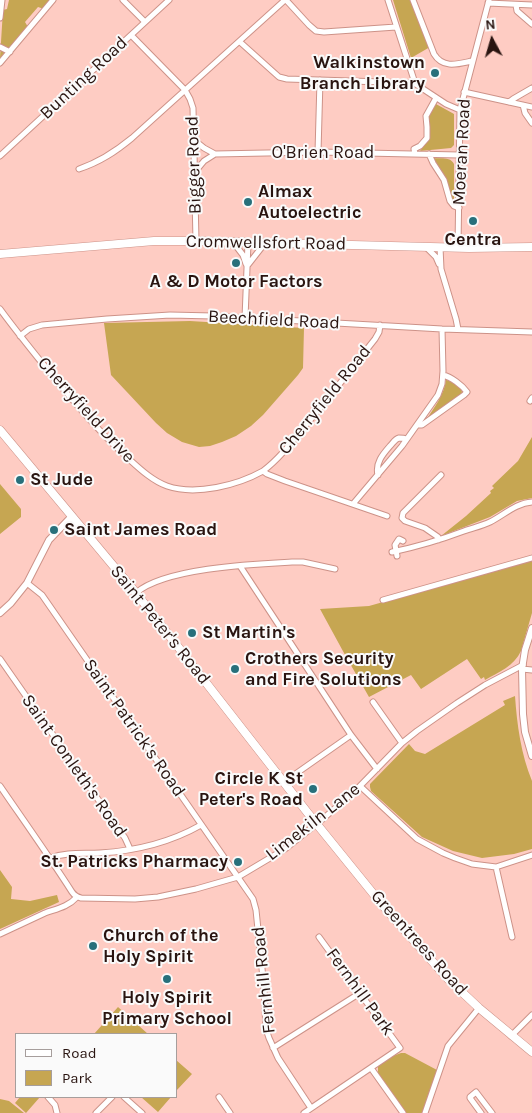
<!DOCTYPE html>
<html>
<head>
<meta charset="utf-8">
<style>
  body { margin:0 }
  #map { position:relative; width:532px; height:1113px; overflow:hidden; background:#feccc3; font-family:Karla,sans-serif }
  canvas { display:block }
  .legend { position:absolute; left:15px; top:1033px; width:162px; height:65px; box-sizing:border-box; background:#fafafa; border:1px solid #a69e9c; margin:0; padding:6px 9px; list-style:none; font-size:15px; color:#291410 }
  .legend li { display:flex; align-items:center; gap:10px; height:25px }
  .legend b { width:25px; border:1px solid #a69e9c }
  .north { position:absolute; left:467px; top:15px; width:50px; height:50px; -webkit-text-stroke:4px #fafafa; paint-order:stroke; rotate:354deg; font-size:14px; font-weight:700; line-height:20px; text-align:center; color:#291410 }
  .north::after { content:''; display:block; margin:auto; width:18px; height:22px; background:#291410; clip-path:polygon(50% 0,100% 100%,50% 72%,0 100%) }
</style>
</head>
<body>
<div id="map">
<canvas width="532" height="1113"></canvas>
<ul class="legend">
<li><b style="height:6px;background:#fff"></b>Road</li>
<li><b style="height:14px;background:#c6a652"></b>Park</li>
</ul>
<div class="north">N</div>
</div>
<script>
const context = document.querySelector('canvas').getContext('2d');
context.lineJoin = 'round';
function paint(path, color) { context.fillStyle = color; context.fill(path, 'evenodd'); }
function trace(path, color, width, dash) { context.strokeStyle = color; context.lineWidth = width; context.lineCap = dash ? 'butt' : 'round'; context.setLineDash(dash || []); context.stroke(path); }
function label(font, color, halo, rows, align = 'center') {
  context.font = font + ' Karla,sans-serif'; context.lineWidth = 4; context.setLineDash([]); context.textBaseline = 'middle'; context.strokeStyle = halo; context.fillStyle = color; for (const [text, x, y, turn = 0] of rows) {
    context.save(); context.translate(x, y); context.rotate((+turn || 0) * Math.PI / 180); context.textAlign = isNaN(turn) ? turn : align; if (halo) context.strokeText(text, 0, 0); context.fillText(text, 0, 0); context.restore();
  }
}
paint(new Path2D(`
  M9 0H50L44 9 38 7 25 22 28 27 0 58 3 10 7 9Z
  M393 0H412L430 47 411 58Z
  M436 104 454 114V145L451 148 420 151C430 138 432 134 427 118Z
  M433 158C441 159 450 156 454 164V204Z
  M190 321 304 328 303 368 298 375 263 415 251 426 236 436 222 442 210 446 199 447 182 442 167 433 156 423 111 375 104 323Z
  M446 380C452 380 461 386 462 392L461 396 426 420C434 408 444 395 446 380Z
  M532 437V498L517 501 490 517 441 536 466 516 491 493 490 491 494 488 492 486 518 461Z
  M0 484 21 509V517L0 534Z
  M532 560V613L521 651C514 666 499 672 485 680L484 677 481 679 467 659 421 689 411 675 369 697 344 653 320 609 369 606Z
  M515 696C517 725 521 754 532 781V849L514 854 482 858 453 851 422 837 371 791 370 787V784L409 744 415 751 425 754 505 705 503 701Z
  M0 870 12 887 11 899 30 901 57 895 59 902 0 929Z
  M118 1007 148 1034H94Z
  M401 1053H405L437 1070 423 1113H405L378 1073V1066L393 1056Z
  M176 1060 192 1074 176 1091Z
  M20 1097H40L26 1113 15 1103Z
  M141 1097H171L158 1112Z
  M0 1099 9 1101 24 1113H0Z`), '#c6a652');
const minor = new Path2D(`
  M123 0 145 22
  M286 0 309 25 316 31 324 32 396 27
  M388 0 414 80V83L446 104 460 110
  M413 0 434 54C443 69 458 64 472 61
  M488 3 532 5
  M516 5 517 11 532 24
  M0 18 2 0
  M131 35 185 90 190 99 193 108 196 241
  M240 42 279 77 287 79 414 83
  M0 47 10 52
  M0 63 53 0
  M464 92 532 107
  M509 102 513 99 532 88
  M523 105 525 113 532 123
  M194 140 204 148 215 154
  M318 152 320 80
  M415 154 414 149 420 146 427 138V127L426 116 436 98
  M429 154 433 163 444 180 450 201 454 206 459 208
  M0 156 169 0
  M79 169C100 162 115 152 132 138L285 0
  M194 173 204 161 215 154 318 152 459 155
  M233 242 243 255 246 264
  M426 247 436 257 439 264
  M440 247 441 269 456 319 458 329
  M458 247 460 110 489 0
  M247 266 265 243
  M0 309C19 335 39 359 59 384 81 410 104 437 130 460 141 470 153 481 167 486 196 496 238 485 263 471L267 474 285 481 387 516
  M245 318 248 243
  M20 336 29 329 42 325 107 319 170 315 213 316 442 329 532 332
  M530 401 532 398
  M417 425H422L464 395 467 392C462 385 451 377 443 375
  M263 471C279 459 292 442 305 426 329 398 352 368 375 339L379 332 380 325
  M378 475C375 463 383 454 390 446 393 443 395 439 399 438 403 438 404 438 407 439
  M353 504 402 446 438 395 442 384 443 371 442 329
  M438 540V537L425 528 405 521 402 518 403 513 441 475
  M392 552C416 547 440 540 464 531 472 528 482 526 490 522 504 515 516 503 532 502
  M397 556 395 545 399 539 403 541
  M240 566 351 735 377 769
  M27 583 42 595 253 899 256 910 264 988 266 1029 269 1038 278 1058 311 1108
  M136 593C164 568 254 564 292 562H303L335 569
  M383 600 532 558
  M0 659 125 838 130 849
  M522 669 532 670
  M373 702 402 743
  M284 782 351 735
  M0 786C24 821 49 856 72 892 74 895 77 897 81 898L135 899 158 897 196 889 238 877 285 849 324 818 360 786 402 743 417 731 457 703 485 685 523 665
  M360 786 417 839 443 853 455 858 472 864 496 867 532 855
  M50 858C67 852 83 854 100 853 134 851 171 842 201 825
  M496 867 512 937
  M0 934C15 927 30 920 45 913 56 909 68 907 77 897
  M511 1036 532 1015
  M273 1048 360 993
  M371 1068 403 1113
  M48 1097 55 1105 57 1113
  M124 1097 142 1113
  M219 1097 230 1113
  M96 1113 112 1097
  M304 1113 400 1048 319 937
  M425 1113 448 1046 479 1008
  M481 1113 470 1098V1097L476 1092 492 1113`);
const tertiary = new Path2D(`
  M0 613 11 603 27 583 49 540 72 516
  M532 628 525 650 522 669 523 714 525 732 532 756`);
const secondary = new Path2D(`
  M0 254 154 241H196L469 248 532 247
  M0 430 136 593 307 812 384 907 448 979 479 1008 532 1052`);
trace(minor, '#cd9288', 7);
trace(tertiary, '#cd9288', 8);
trace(secondary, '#cd9288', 9);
trace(minor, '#fff', 5);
trace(tertiary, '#fff', 6);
trace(secondary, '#fff', 8);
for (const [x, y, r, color] of [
  [435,73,5,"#28707b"],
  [248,202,5,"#28707b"],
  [473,221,5,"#28707b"],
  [236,263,5,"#28707b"],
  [20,480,5,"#28707b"],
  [54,530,5,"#28707b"],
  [192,633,5,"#28707b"],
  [235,669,5,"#28707b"],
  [313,789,5,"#28707b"],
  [238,862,5,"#28707b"],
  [93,946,5,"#28707b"],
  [167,979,5,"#28707b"]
]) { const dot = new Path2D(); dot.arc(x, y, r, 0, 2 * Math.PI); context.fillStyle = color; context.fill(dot); trace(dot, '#fafafa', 2); }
label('bold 18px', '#291410', '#fafafa', [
  ["Walkinstown",425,63,"right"],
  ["Branch Library",425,84,"right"],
  ["Almax",258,192],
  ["Autoelectric",258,213],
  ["Centra",473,240,"center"],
  ["A & D Motor Factors",236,282,"center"],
  ["St Jude",30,480],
  ["Saint James Road",64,530],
  ["St Martin's",202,633],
  ["Crothers Security",245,659],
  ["and Fire Solutions",245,680],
  ["Circle K St",303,779,"right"],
  ["Peter's Road",303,800,"right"],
  ["St. Patricks Pharmacy",228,862,"right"],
  ["Church of the",103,936],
  ["Holy Spirit",103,957],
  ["Holy Spirit",167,998,"center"],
  ["Primary School",167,1019,"center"]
], 'left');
label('18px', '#291410', '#fafafa', [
  ["Bunting Road",84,78,-43],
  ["Moeran Road",462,152,-87],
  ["O'Brien Road",323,153],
  ["Bigger Road",194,165,-92],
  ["Cromwellsfort Road",266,243,1],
  ["Beechfield Road",274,320,3],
  ["Cherryfield Road",325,400,-51],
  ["Cherryfield Drive",86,410,48],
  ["Saint Peter's Road",160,625,51],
  ["Saint Patrick's Road",134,728,55],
  ["Saint Conleth's Road",74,766,55],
  ["Limekiln Lane",313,822,-38],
  ["Greentrees Road",419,943,48],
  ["Fernhill Road",264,980,-96],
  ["Fernhill Park",360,992,54]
]);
</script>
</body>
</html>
